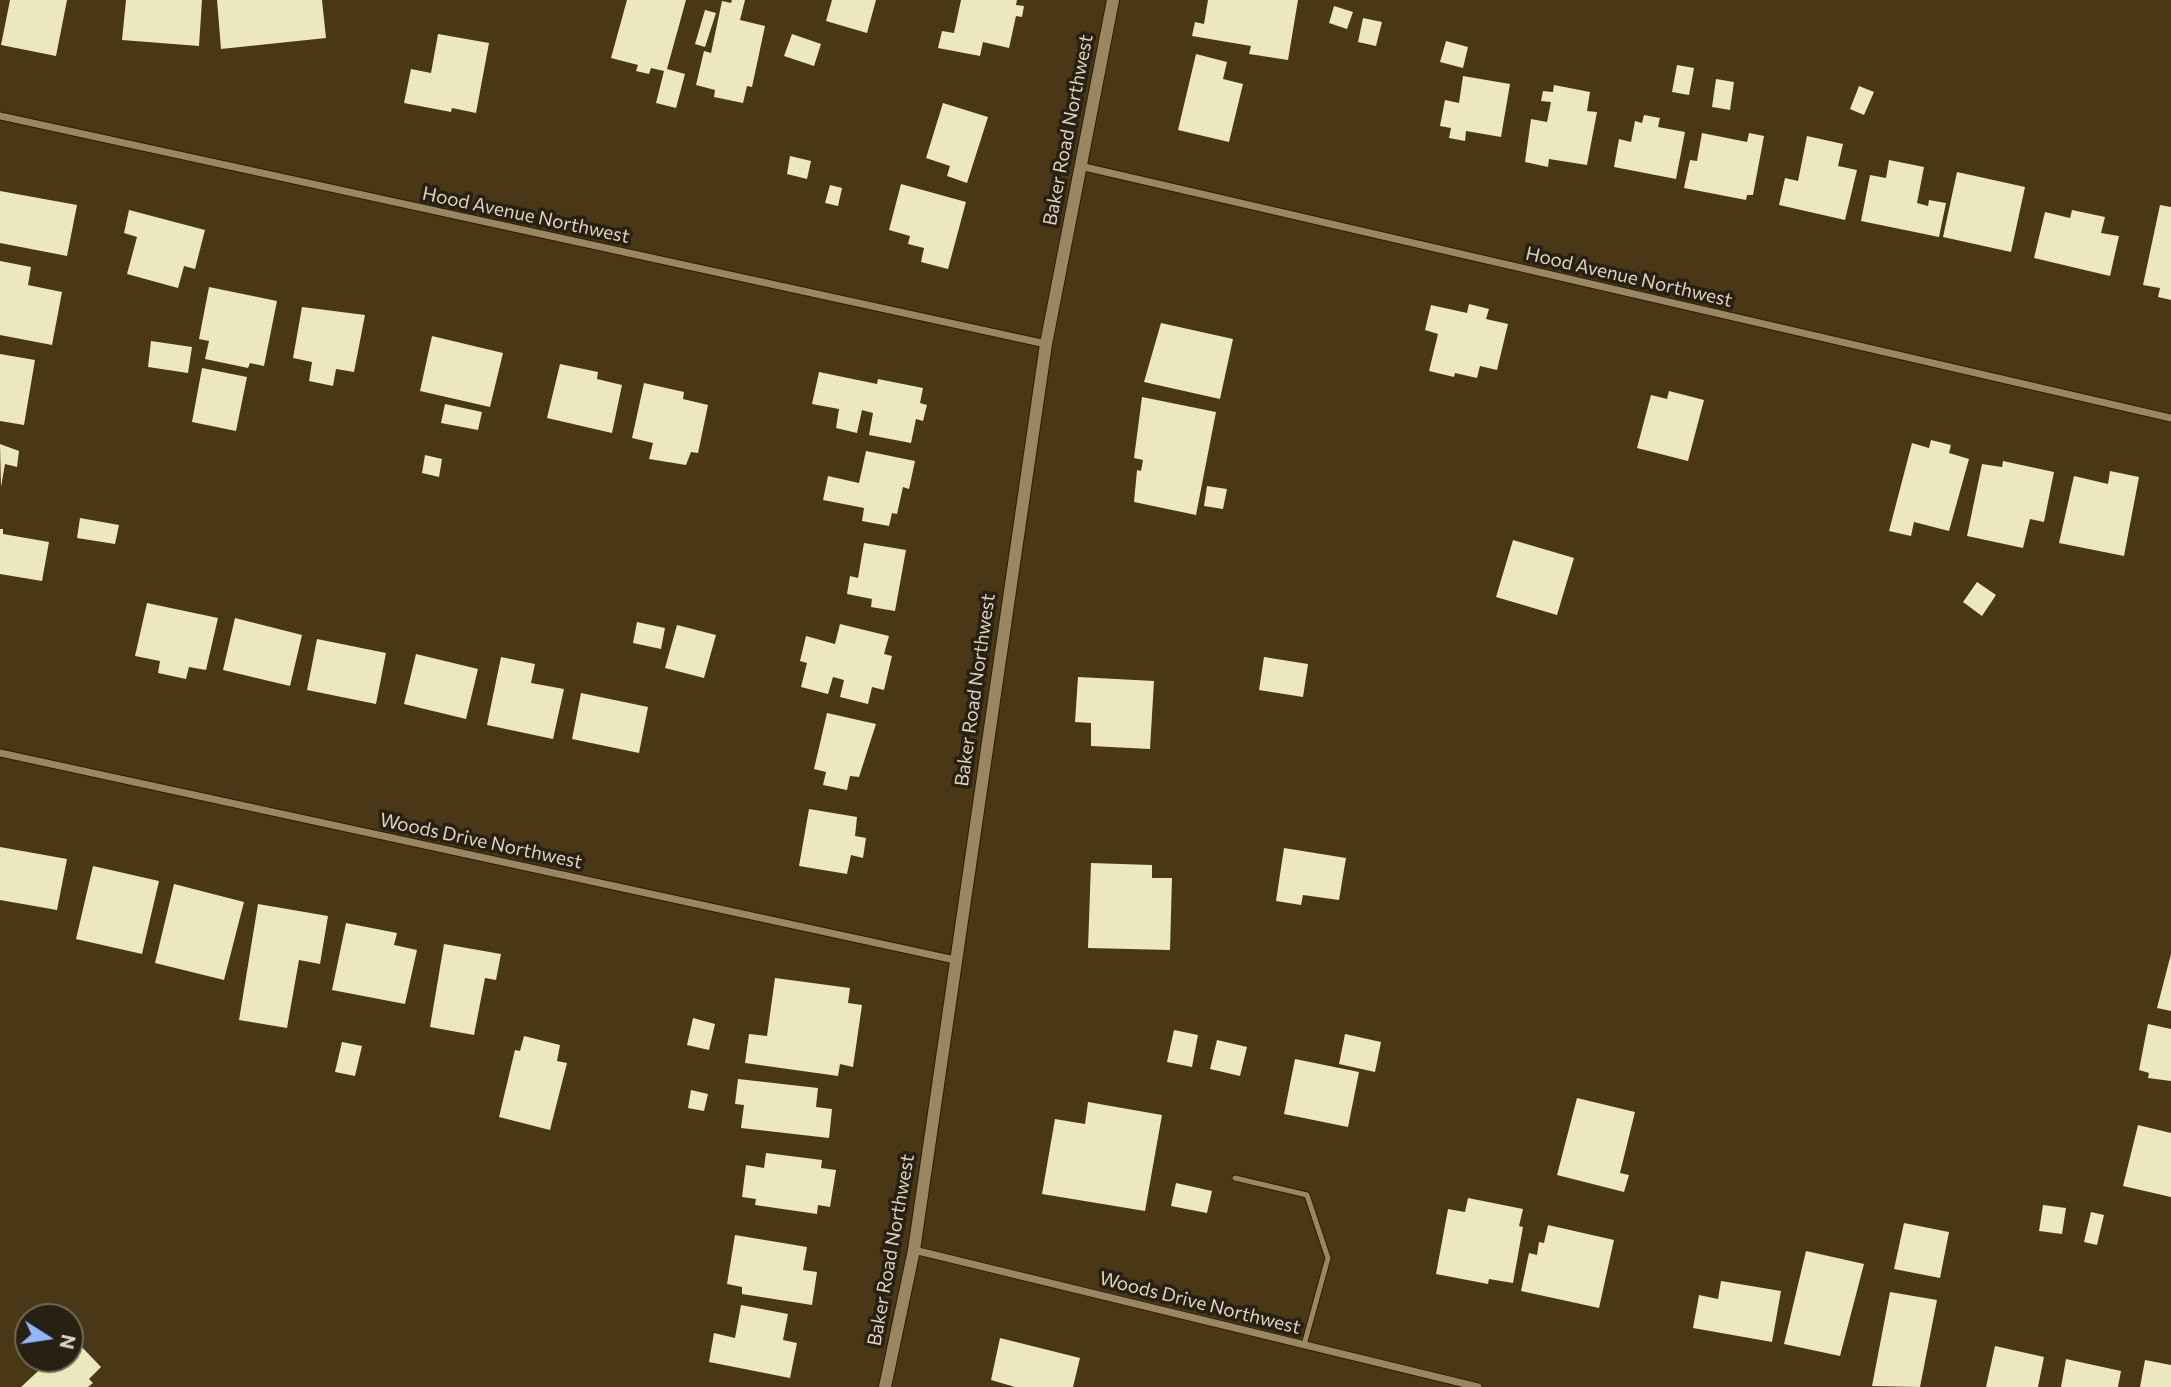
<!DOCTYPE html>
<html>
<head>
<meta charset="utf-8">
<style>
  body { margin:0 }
  #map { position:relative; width:2171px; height:1387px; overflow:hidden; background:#493716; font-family:Commissioner,sans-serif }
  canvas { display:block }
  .north { position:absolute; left:14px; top:1303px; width:70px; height:70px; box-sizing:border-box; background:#282012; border:2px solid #706758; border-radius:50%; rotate:102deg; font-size:19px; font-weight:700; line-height:28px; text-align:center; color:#dcd2c0 }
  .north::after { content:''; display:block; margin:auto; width:24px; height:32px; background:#91b8fd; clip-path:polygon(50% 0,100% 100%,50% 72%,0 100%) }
</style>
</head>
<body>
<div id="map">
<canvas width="2171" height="1387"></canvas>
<div class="north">N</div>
</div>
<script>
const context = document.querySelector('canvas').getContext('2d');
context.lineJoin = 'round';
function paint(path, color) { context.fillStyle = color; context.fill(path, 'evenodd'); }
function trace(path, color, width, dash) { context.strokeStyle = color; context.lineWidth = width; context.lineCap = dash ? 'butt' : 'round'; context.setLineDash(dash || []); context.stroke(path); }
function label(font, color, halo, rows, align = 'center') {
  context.font = font + ' Commissioner,sans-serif'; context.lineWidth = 7; context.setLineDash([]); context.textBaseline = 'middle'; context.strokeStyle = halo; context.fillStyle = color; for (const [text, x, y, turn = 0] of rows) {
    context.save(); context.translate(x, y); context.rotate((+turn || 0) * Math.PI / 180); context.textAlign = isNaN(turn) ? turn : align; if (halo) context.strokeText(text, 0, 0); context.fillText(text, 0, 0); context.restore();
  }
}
paint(new Path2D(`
  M10 0H67L56 56 1 45Z
  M126 0H202L199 46 122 40Z
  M217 0H322L326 38 221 49Z
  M627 0H686L667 69 685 74 676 108 656 103 664 71 651 68 649 74 636 71 638 65 611 58Z
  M732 0H745L740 20 765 26 752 87 747 86 743 103 714 97 715 90 696 85 704 51 711 53 722 1 731 3Z
  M832 0H876L867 33 826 21Z
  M961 0H1017L1016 5 1024 6 1022 17 1016 16 1009 48 983 42 980 56 938 48 942 31 954 33Z
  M1208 0H1298L1288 60 1249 54 1251 46 1192 36 1195 22 1204 24Z
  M1334 6 1353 12 1347 29 1329 23Z
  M705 10 716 13 705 47 695 44Z
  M1363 18 1382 22 1376 46 1358 42Z
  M438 34 489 43 476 113 452 108 451 112 404 103 411 69 431 73Z
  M792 34 821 44 814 66 784 56Z
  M1446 41 1468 47 1463 68 1440 62Z
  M1196 54 1227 62 1223 79 1243 84 1229 142 1178 130Z
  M1677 65 1694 68 1689 95 1672 92Z
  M1463 76 1510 84 1501 137 1466 131 1465 141 1449 138 1451 128 1440 126 1445 100 1459 103Z
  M1716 79 1734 82 1730 110 1712 107Z
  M1554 85 1590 92 1587 111 1597 112 1587 165 1549 159 1548 167 1525 162 1531 119 1547 122 1551 102 1541 101 1543 91 1553 92Z
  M1859 86 1874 92 1864 115 1850 109Z
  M943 103 988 117 967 183 947 176 950 166 926 158Z
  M1644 115 1660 118 1658 127 1685 132 1676 179 1614 167 1619 139 1631 142 1635 121 1642 123Z
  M1702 133 1747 142 1749 133 1764 136 1753 195H1747L1746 200 1684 188 1690 160 1697 161Z
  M1807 136 1843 144 1838 166 1857 170 1845 220 1779 205 1785 178 1798 181Z
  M790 156 811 161 807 179 787 174Z
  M1889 160 1924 167 1917 203 1928 206 1929 200 1946 203 1939 237 1861 221 1870 175 1886 178Z
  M1957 172 2025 187 2011 252 1943 237Z
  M901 184 966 202 948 269 921 262 924 248 908 244 910 236 889 230Z
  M830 185 842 188 838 206 825 203Z
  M0 191 77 205 67 256 0 243Z
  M2160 205 2171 207V300L2158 297 2160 288 2143 285Z
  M129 210 205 230 195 269 184 266 178 288 127 274 137 237 124 233Z
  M2072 210 2105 217 2101 233 2119 236 2110 276 2034 258 2045 212 2070 218Z
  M0 261 31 267 28 285 62 292 52 345 0 335Z
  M209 287 277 301 264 366 250 363 248 368 205 359 209 341 199 339Z
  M1469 304 1489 309 1486 319 1508 324 1497 370 1480 366 1477 378 1455 373 1454 377 1429 371 1438 334 1425 330 1431 305 1467 313Z
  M302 307 365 315 354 372 336 369 333 386 309 381 312 362 293 358Z
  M1161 323 1233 339 1220 399 1144 382Z
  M432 336 503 353 490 407 420 391Z
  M151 341 192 347 188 373 148 367Z
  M0 354 35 360 24 425 0 421Z
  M560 364 598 372 597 379 622 385 612 433 547 418Z
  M202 368 247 377 236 431 192 422Z
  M819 372 877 384 878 379 923 388 920 403 927 405 923 421 916 419 911 443 869 435 873 413 862 410 857 433 836 428 839 409 812 404Z
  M644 383 684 392 683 399 708 405 698 453 691 452 686 465 649 459 653 443 632 438Z
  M1669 391 1704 400 1688 461 1637 448 1651 395 1667 399Z
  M1142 397 1216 412 1196 515 1134 502 1137 470 1141 471 1143 460 1134 458Z
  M445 404 482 412 478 430 441 423Z
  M1931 440 1951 445 1949 453 1969 459 1949 531 1914 522 1911 536 1889 531 1912 443 1929 448Z
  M0 444 19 451 17 467 5 464 1 487Z
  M866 451 915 461 909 489 903 487 897 514 892 513 889 526 862 521 864 508 823 500 828 476 859 483Z
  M425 455 442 459 439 477 422 473Z
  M2003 461 2054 472 2044 522 2030 519 2023 548 1967 536 1982 464 2002 467Z
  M2110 471 2139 477 2124 556 2059 543 2074 476 2108 484Z
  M1207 486 1227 489 1223 509 1204 506Z
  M80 518 119 525 115 544 77 538Z
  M0 529H3V534L49 542 42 581 0 574Z
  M1513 540 1574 558 1557 615 1496 597Z
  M864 543 906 550 895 611 871 607 872 599 847 594 850 576 858 578Z
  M1977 582 1996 595 1982 616 1963 602Z
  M147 603 218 618 206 670 189 667 186 679 158 673 160 661 135 656Z
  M235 618 302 635 290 686 223 670Z
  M637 622 665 628 661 649 633 643Z
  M840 624 889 636 884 654 892 656 884 690 872 687 868 704 840 697 844 680 833 677 828 694 801 687 807 663 800 661 806 636 835 644Z
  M677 625 716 635 704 678 665 668Z
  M317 639 386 653 376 704 307 690Z
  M416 654 478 669 466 719 404 704Z
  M501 657 535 664 531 683 564 689 553 739 487 725Z
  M1264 657 1308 664 1303 697 1259 690Z
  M1078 677 1154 681 1150 749 1091 746V723L1075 722Z
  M581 693 648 707 639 753 572 739Z
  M827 713 876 724 859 777 850 776 847 790 823 785 826 772 814 769Z
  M809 809 857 817 855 836 866 838 863 858 851 855 847 874 799 866Z
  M0 847 67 859 57 910 0 900Z
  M1284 848 1346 858 1339 900 1303 895 1301 905 1276 901Z
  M1091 863 1152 865V878H1172L1170 950 1088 948Z
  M93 866 159 881 142 954 76 939Z
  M174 884 244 902 224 980 155 963Z
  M258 904 328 916 320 964 299 960 287 1028 239 1020Z
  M346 923 397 933 394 945 417 950 405 1004 332 990Z
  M444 944 501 954 496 980 485 978 474 1035 430 1027Z
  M2171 954V1011L2157 1008Z
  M775 978 850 988 848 1003 862 1005 853 1067 840 1064 838 1076 745 1063 749 1034 767 1036Z
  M693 1018 715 1024 709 1050 687 1045Z
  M2148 1024 2171 1029V1081L2148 1078 2149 1073 2139 1070Z
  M1174 1030 1198 1035 1192 1067 1167 1062Z
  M1345 1034 1381 1042 1375 1072 1339 1064Z
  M524 1036 560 1045 557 1061 567 1063 550 1130 499 1117 515 1050 520 1051Z
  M1217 1040 1247 1047 1240 1076 1210 1069Z
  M342 1042 362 1046 355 1076 335 1072Z
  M1295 1059 1359 1072 1348 1127 1284 1114Z
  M738 1079 818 1088 816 1107 832 1109 829 1138 741 1128 744 1105 735 1104Z
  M691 1090 708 1094 704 1111 688 1108Z
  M1577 1098 1635 1112 1620 1173 1629 1175 1624 1192 1557 1175Z
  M1088 1102 1162 1115 1145 1211 1042 1194 1055 1119 1085 1124Z
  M2138 1125 2171 1133V1197L2123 1186Z
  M766 1153 822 1160 821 1168 836 1170 830 1207 818 1205 817 1214 755 1205 756 1199 742 1197 746 1165 764 1168Z
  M1176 1183 1212 1191 1207 1213 1171 1206Z
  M1468 1198 1523 1209 1519 1226 1523 1227 1513 1283 1489 1279 1488 1284 1436 1274 1448 1209 1465 1212Z
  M2043 1205 2066 1208 2062 1234 2039 1231Z
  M2091 1212 2104 1215 2097 1245 2084 1242Z
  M1904 1223 1949 1232 1940 1278 1894 1269Z
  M1548 1225 1614 1240 1599 1308 1521 1291 1529 1253 1537 1255 1539 1242 1544 1243Z
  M735 1235 807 1247 803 1270 817 1272 812 1305 742 1294V1287L727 1284Z
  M1806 1251 1864 1264 1840 1356 1784 1344Z
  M1721 1281 1781 1291 1772 1342 1693 1328 1699 1295 1718 1299Z
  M1890 1292 1937 1300 1920 1387 1872 1386Z
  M741 1305 788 1314 783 1340 797 1343 790 1378 709 1362 714 1333 735 1338Z
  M1000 1338 1080 1358 1073 1387H1015L991 1380Z
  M79 1344 101 1367 89 1379 93 1383 88 1387H21L51 1359H70V1352Z
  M1995 1346 2044 1357 2038 1387H1986Z
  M2066 1359 2121 1371 2118 1387H2061Z
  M2145 1360 2171 1365V1387H2140Z`), '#ece7bd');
const service = new Path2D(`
  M1235 1178 1307 1195 1328 1258 1304 1345`);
const minor = new Path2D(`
  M0 116 1046 344
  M1080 166 2171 418
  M0 753 955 960
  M914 1250 1478 1387`);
const tertiary = new Path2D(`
  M885 1387 914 1250 1046 344 1113 0`);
trace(service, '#2e1e00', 7);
trace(minor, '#2e1e00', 9);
trace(tertiary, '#2e1e00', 14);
trace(service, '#9a8663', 5);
trace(minor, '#9a8663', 7);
trace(tertiary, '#9a8663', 12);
label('19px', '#dcd2c0', '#282012', [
  ["Baker Road Northwest",1068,130,-79],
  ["Hood Avenue Northwest",526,215,12],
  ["Hood Avenue Northwest",1629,277,13],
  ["Baker Road Northwest",975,690,-82],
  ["Woods Drive Northwest",481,841,12],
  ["Baker Road Northwest",891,1250,-80],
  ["Woods Drive Northwest",1200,1303,14]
]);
</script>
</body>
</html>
